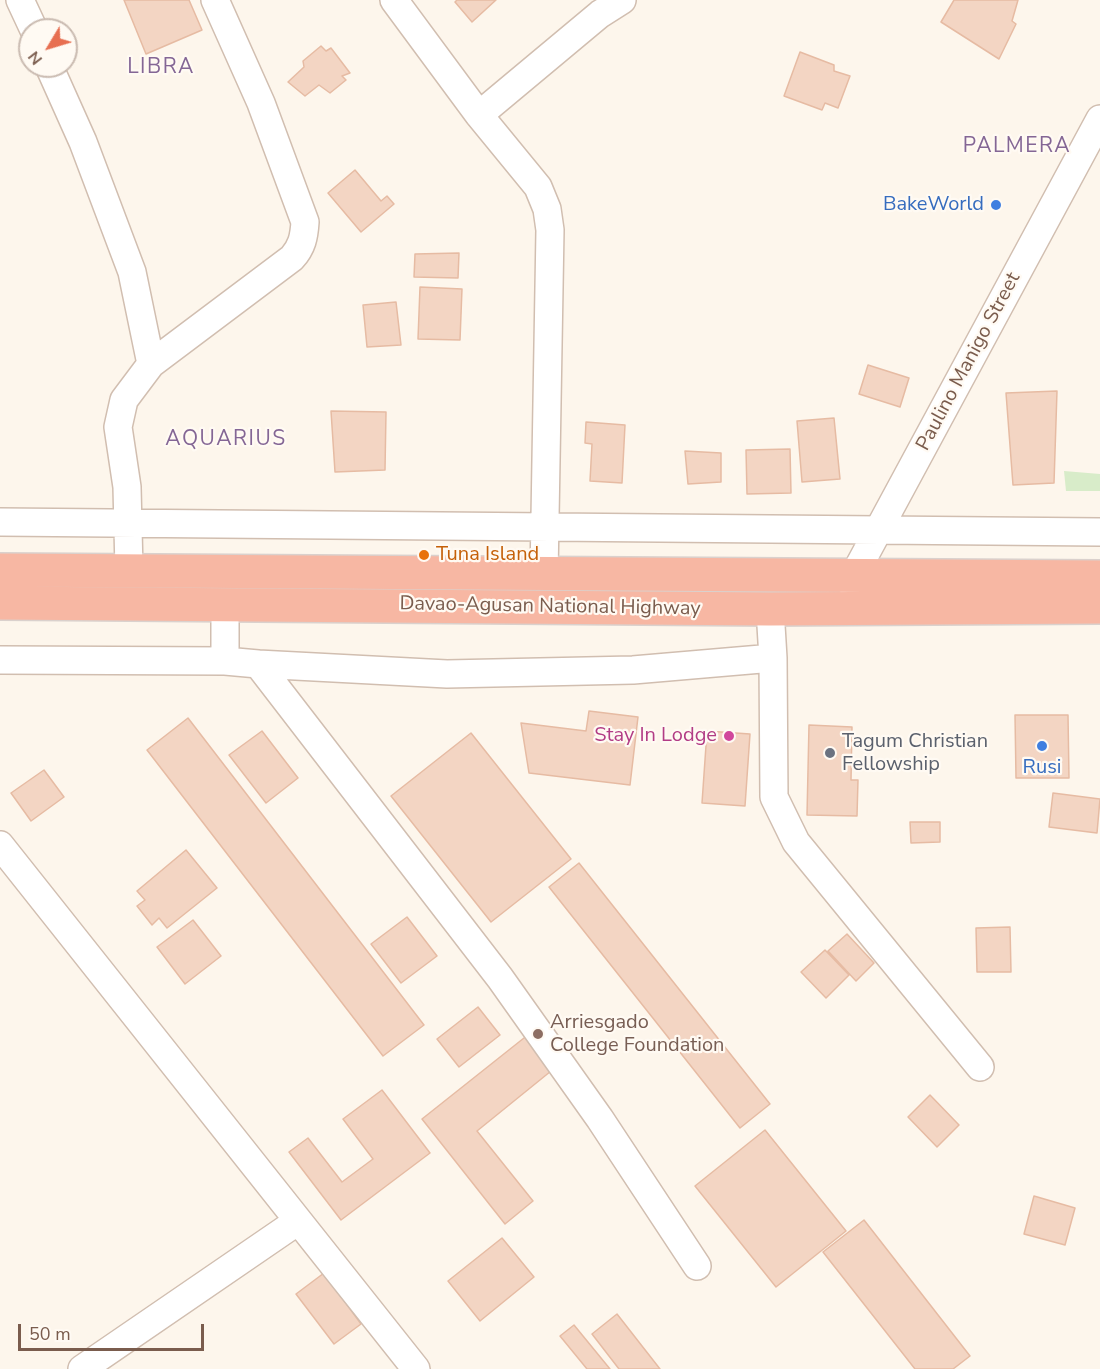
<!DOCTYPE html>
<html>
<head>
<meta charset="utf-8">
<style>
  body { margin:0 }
  #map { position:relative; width:1100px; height:1369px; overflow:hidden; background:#fdf6ec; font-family:"Nunito Sans",sans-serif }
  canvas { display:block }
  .north { position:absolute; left:18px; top:18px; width:60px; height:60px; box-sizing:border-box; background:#fffaf3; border:2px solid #cabbb1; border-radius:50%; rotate:232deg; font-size:16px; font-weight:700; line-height:24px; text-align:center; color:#7a5c4d }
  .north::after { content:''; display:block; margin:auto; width:21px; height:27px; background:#e76f51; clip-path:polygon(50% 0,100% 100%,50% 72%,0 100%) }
  .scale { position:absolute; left:18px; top:1324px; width:186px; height:27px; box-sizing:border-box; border:3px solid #7a5c4d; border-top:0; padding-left:8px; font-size:18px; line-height:21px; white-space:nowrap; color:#7a5c4d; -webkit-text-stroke:4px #fffaf3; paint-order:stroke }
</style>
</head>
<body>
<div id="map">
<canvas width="1100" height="1369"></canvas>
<div class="north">N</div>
<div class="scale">50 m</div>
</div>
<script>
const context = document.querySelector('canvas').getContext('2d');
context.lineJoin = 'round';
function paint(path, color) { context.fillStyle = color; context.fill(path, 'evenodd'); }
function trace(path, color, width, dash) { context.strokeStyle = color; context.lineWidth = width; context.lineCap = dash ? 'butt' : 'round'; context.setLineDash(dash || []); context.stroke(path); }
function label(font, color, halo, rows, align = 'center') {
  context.font = font + ' "Nunito Sans",sans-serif'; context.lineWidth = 4.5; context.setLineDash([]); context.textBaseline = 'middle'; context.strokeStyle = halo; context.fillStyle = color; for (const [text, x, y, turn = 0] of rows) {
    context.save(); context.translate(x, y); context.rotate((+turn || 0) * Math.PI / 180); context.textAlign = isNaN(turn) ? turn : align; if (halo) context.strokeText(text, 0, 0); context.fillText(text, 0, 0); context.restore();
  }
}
paint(new Path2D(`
  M1064 471 1100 474V491H1066Z`), '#d8ecc9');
const building = new Path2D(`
  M124 0H189L202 30 146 54Z
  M457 0H496L472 22 455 2Z
  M954 0H1018L1012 21 1016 24 999 59 941 22Z
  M321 46 326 51 331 48 350 73 342 76 346 80 330 93 319 85 305 96 288 82 304 67 303 61Z
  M800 52 834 65V71L850 76 838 108 825 103 822 110 784 96Z
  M355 170 381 201 387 196 394 204 361 232 328 193Z
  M459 253 458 278 414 277 415 254Z
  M420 287 462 289 460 340 418 339Z
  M396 302 401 345 367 347 363 305Z
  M868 365 909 378 900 407 859 394Z
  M1057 391 1054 483 1013 485 1006 393Z
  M331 411 386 412 385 470 335 472Z
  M834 418 840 479 802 482 797 421Z
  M586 422 625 425 622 483 590 481 592 444 585 443Z
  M790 449 791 493 747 494 746 450Z
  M685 451 721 453V482L688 484Z
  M589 711 638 717 630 785 529 773 521 723 586 731Z
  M1015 715H1068L1069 778H1016Z
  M188 718 424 1025 383 1056 147 750Z
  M809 725 852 727 851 780H858L857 816 807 815Z
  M262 731 298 778 266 803 229 755Z
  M707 731 750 734 745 806 702 803Z
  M471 733 571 859 491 922 391 796Z
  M44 770 64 797 31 821 11 793Z
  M1053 793 1100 799 1097 833 1049 827Z
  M910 822H940V842L911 843Z
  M186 850 217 888 167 928 159 918 152 925 137 906 145 900 137 891Z
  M579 863 770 1104 740 1128 549 887Z
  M407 917 437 956 401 983 371 944Z
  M193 920 221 956 185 984 157 947Z
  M1010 927 1011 972H977L976 928Z
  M847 934 874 963 856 981 828 951Z
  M825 950 849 975 826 998 801 972Z
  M478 1007 500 1035 459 1067 437 1039Z
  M529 1034 556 1067 477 1131 533 1201 505 1224 422 1119Z
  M382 1090 430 1153 341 1220 289 1152 308 1138 342 1182 373 1159 343 1119Z
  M930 1095 959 1125 937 1147 908 1117Z
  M765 1130 846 1231 776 1287 695 1186Z
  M1034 1196 1075 1208 1065 1245 1024 1234Z
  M864 1220 970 1356 953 1369H915L823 1252Z
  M502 1238 534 1277 480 1321 448 1281Z
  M324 1273 361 1324 334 1344 296 1294Z
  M617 1314 660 1369H619L592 1334Z
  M574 1325 610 1369H587L560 1336Z`);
paint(building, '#f3d5c3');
trace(building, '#e6bba3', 1.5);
const minor = new Path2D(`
  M20 0 34 30
  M394 0 479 115 538 187 547 209 550 230 544 575
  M49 66 83 142 132 272 151 364
  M479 115 600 14 622 0
  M0 522 1100 532
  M129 570 127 487 118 427 124 400 151 364 292 258C302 247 304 237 305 222L261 103 215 0
  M854 593 853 577 1100 119
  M770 609 773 658 774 797 796 842 980 1067
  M0 660 225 661 258 664 500 978 600 1119 697 1266
  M225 661V604
  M258 664 447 674 633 670 773 658
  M0 845 416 1369
  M82 1369 298 1221`);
const highway = new Path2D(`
  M0 570 1100 577
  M0 603 770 609 1100 607`);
trace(minor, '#d1beb0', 30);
trace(highway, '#dad1cd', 36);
trace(minor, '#fff', 27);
trace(highway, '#f7b7a3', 33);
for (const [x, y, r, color] of [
  [996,205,6,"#3f7fe0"],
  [424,555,6,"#e8710a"],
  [729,736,6,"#d1479c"],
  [1042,746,6,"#3f7fe0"],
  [830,753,6,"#6b7280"],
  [538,1034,6,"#8d6e63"]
]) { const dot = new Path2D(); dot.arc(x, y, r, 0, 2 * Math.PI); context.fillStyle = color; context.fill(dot); trace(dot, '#fffaf3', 2); }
label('20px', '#366cbe', '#fffaf3', [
  ["BakeWorld",984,205],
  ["Rusi",1042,768,"center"]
], 'right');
label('20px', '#7a5c4d', '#fffaf3', [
  ["Paulino Manigo Street",969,362,-62],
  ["Davao-Agusan National Highway",550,607,1]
]);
label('20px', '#c56008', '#fffaf3', [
  ["Tuna Island",436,555]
], 'left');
label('20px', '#b23c85', '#fffaf3', [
  ["Stay In Lodge",717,736]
], 'right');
label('20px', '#5b616d', '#fffaf3', [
  ["Tagum Christian",842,742],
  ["Fellowship",842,765]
], 'left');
label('20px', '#785e54', '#fffaf3', [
  ["Arriesgado",550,1023],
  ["College Foundation",550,1046]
], 'left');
context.letterSpacing = '1.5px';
label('21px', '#846695', '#fffaf3', [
  ["LIBRA",161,68],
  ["PALMERA",1017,147],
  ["AQUARIUS",226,440]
]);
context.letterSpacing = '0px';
</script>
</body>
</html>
